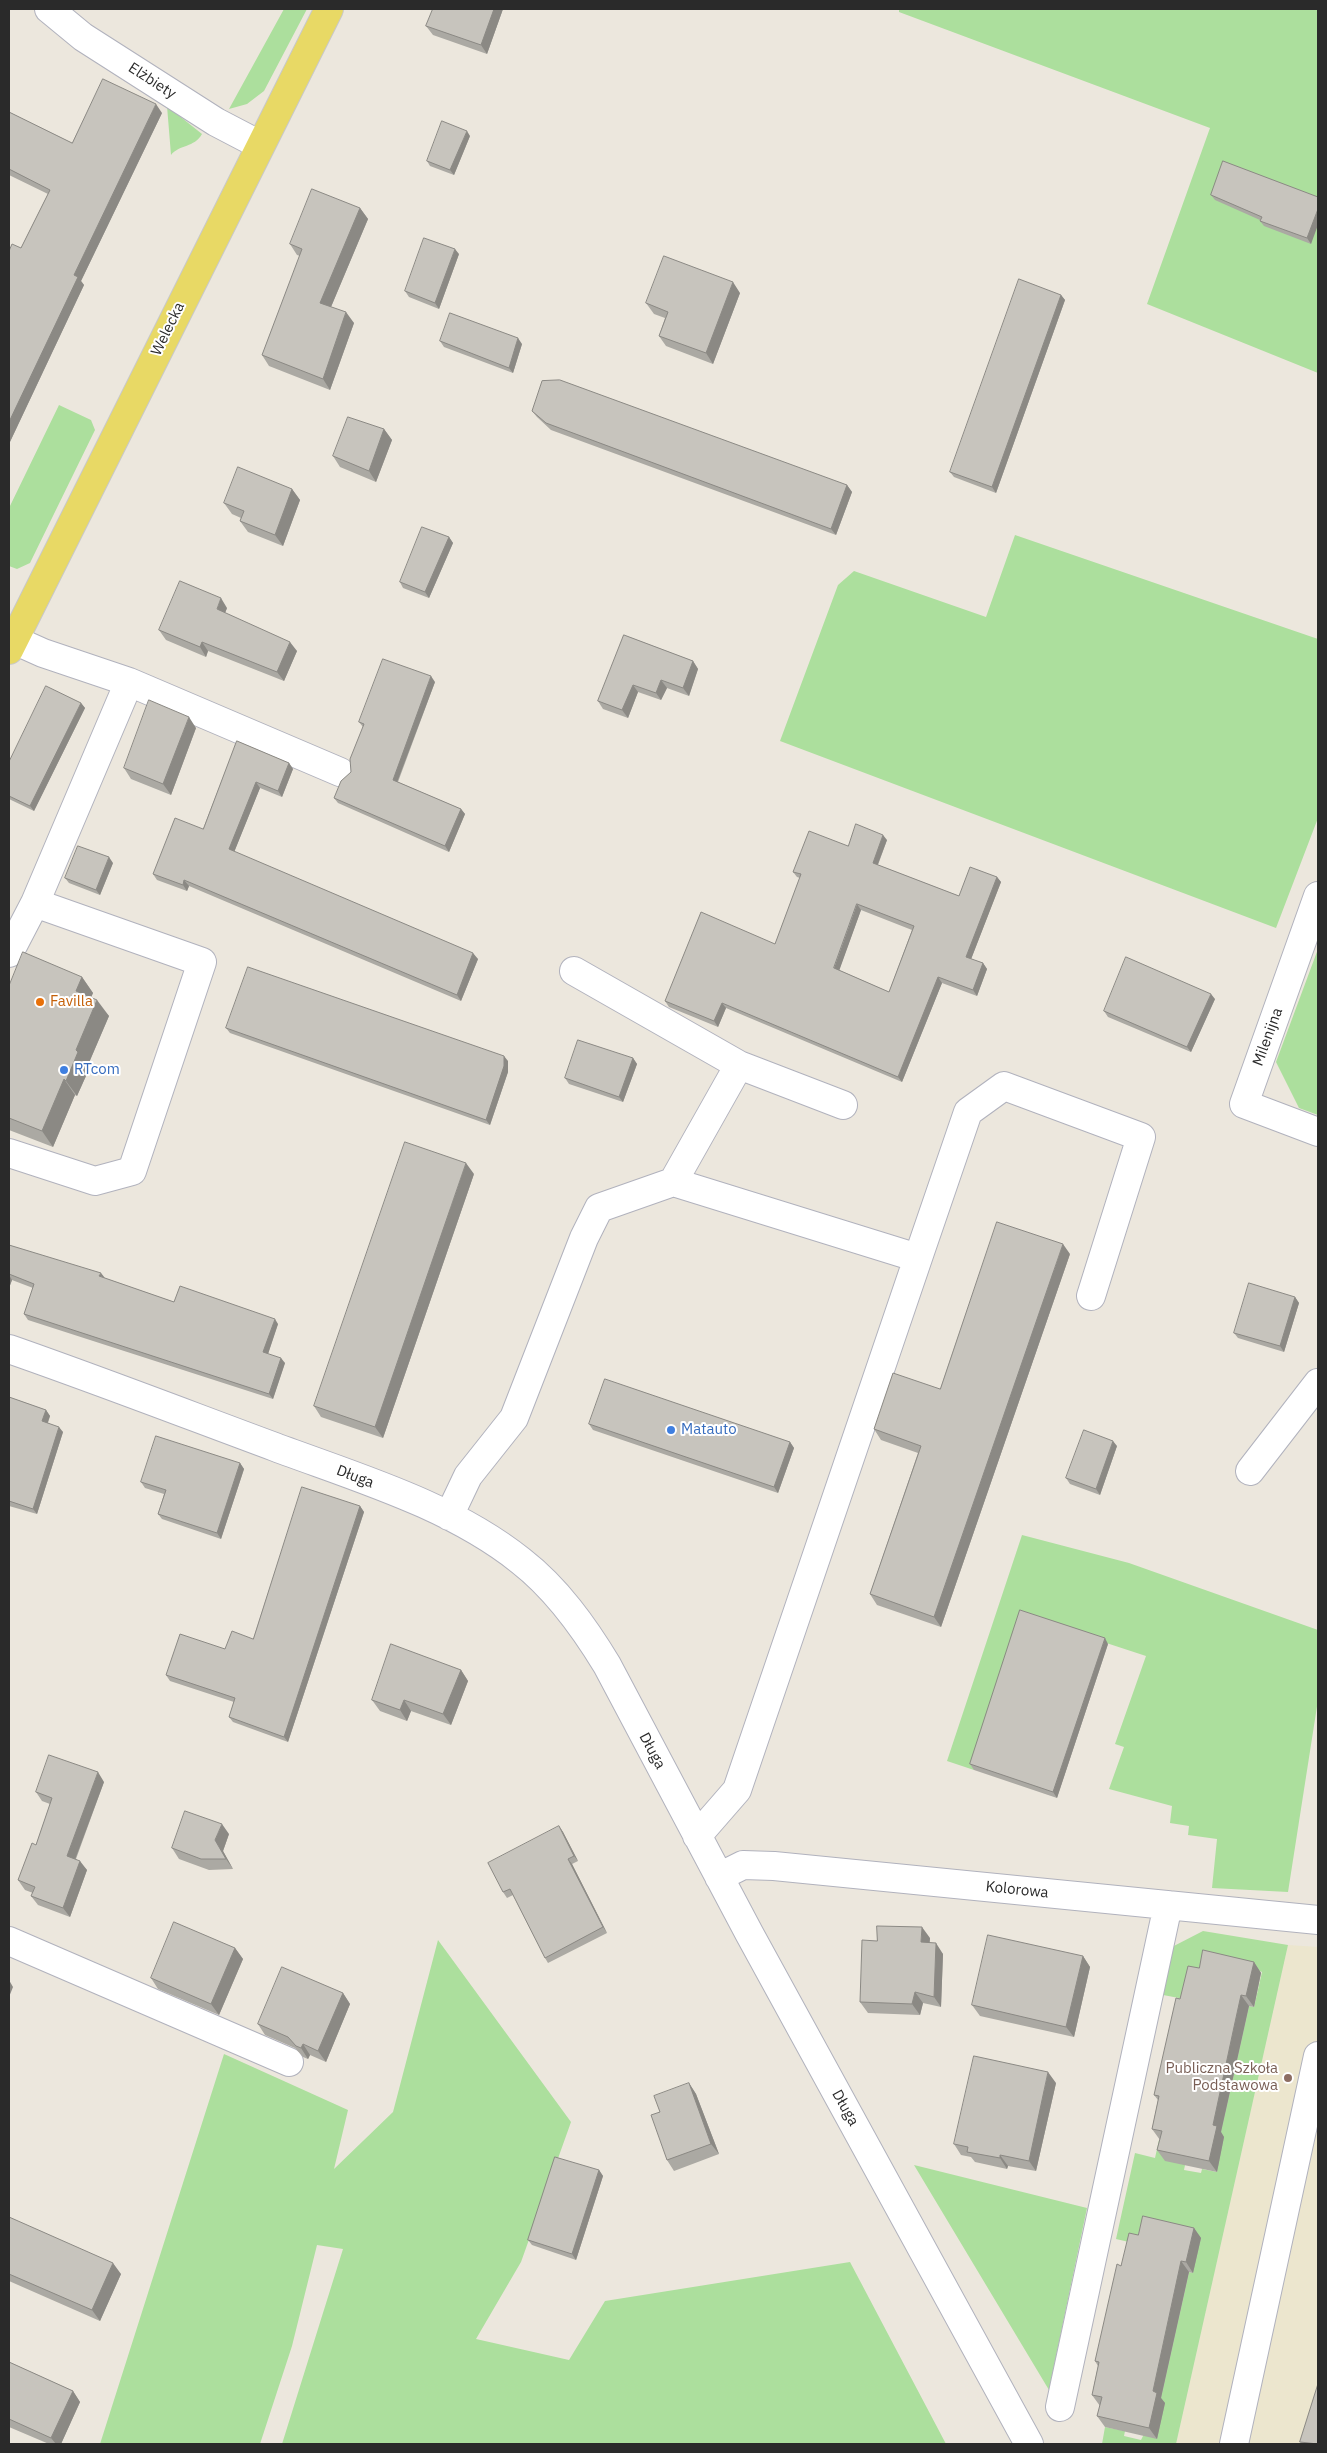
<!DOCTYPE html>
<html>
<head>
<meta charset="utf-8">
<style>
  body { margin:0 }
  #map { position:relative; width:1327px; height:2453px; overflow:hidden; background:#ece7dd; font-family:"IBM Plex Sans",sans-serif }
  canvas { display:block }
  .frame { position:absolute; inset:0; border:10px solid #2a2a2a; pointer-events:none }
</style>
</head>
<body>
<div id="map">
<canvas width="1327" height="2453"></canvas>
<div class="frame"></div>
</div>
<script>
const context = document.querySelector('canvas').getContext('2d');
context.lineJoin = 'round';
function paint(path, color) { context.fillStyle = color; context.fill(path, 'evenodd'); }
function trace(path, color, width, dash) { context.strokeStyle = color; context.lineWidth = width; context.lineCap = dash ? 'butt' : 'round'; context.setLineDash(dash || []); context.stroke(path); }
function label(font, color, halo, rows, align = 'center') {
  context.font = font + ' "IBM Plex Sans",sans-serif'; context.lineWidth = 4; context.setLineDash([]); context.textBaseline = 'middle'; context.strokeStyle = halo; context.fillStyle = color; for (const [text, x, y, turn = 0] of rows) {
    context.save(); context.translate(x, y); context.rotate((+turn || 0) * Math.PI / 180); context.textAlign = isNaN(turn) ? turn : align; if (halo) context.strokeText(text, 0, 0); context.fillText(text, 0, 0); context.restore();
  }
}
paint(new Path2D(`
  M1288 1945 1318 1947V2444H1176Z`), '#ece6ce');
paint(new Path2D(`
  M284 9H307L264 91 247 104 229 109Z
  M899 9H1318V373L1147 304 1210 128 899 12Z
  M167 106 202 134C194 148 180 144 171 155Z
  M59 405 91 420 95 430 30 563 17 569 9 566V508Z
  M1015 535 1318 639V818L1276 928 780 741 838 585 854 571 986 617Z
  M1318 949V1115L1299 1108 1276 1062Z
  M1022 1535 1129 1563 1318 1630V1700L1288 1892 1212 1888 1217 1839 1188 1835 1189 1826 1170 1823 1172 1806 1109 1789 1124 1747 1115 1744 1146 1656 1024 1616 974 1770 947 1761Z
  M1203 1931 1288 1945 1176 2444H1102L1105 2427 1125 2431 1124 2436 1141 2440 1160 2402 1189 2272 1193 2273 1146 2246 1116 2239 1135 2153 1155 2158 1159 2140 1169 2142 1185 2165 1184 2170 1201 2173 1202 2169 1217 2172 1220 2136 1249 2006 1254 2007 1262 1972 1257 1970 1184 1999 1158 1994 1170 1948Z
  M438 1940 571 2122 521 2262 476 2339 569 2360 605 2301 850 2262 946 2444H282L343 2249 317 2245 292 2346 260 2444H100L224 2054 348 2110 334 2169 393 2112Z
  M914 2165 1087 2208 1049 2390Z`), '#acdf9d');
const minor = new Path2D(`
  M49 9 83 37 216 122 260 145
  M14 640 43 653 129 682
  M1318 896 1244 1104 1318 1132
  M35 903 129 682 340 772
  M9 953 35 903 202 962 132 1171 95 1181 9 1153
  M574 971 739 1065 673 1182
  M739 1065 843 1105
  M918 1258 968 1112 1004 1086 1141 1137 1091 1296
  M9 1349C98 1380 186 1414 275 1447 358 1478 451 1505 521 1561 557 1589 584 1627 607 1665L749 1933 1029 2444
  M1250 1471 1318 1383
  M449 1516 468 1476 514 1418 584 1238 599 1208 673 1182 918 1258 737 1790 697 1836
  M719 1877 743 1865 774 1866 1318 1920
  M9 1941 289 2062
  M1060 2407 1168 1905
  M1234 2444 1318 2056`);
const major = new Path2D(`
  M9 650 329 9`);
trace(minor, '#b1b2bd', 30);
trace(major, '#c8c8c8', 30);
trace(minor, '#fff', 28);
trace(major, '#e8d965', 28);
paint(new Path2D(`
  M433 9H503L487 54 433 35 426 26Z
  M9 112 72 143 162 113 81 281 84 285 9 444V251L21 248 48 194 9 175Z
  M470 136 454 175 430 166 427 161Z
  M1211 195 1318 197 1311 244 1264 226 1260 221V220L1215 200Z
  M360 208 368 219 331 307 354 323 330 390 269 366 262 355 300 256 297 255 290 244Z
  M459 254 439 309 409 297 405 291Z
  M740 293 713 364 666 346 659 336 665 318 654 314 646 303Z
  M1061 295 1065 300 996 493 954 477 950 472Z
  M440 341 522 344 513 373 444 347Z
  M532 411 847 485 852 492 836 535 551 430 537 417Z
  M384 429 392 440 376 482 340 467 333 456Z
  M292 489 300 500 283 546 248 532 240 521 241 518 232 514 224 503Z
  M449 537 453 543 429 598 403 588 400 582Z
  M227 608 225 613 297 651 284 681 208 651 206 657 166 640 159 630Z
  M624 635 693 661 698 669 689 696 667 688 661 700 638 692 628 718 603 709 598 701Z
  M435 682 398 782 461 809 465 814 449 852 338 803 334 798 351 772 363 727 359 722Z
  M81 703 85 708 34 811 9 799V762Z
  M196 728 171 795 131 779 124 768Z
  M237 741 289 763 293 769 282 797 260 788 234 852 478 959 461 1001 189 886 187 891 157 880 153 874 203 829Z
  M887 840 878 865 959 896 997 877 1001 882 971 959 983 963 987 969 977 996 942 983 902 1082 726 1008 718 1027 669 1007 665 1001 775 944 800 878 797 877 793 872 848 846ZM861 910 912 930 889 992 839 970Z
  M113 863 100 895 69 883 65 878Z
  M82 977 93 993 91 997 109 1016 88 1065 90 1067 77 1096 75 1095 53 1147 9 1130V986Z
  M1215 999 1191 1052 1108 1017 1104 1011Z
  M226 1028 508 1061V1072L490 1125 230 1033Z
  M633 1058 637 1064 623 1102 569 1084 565 1078Z
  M474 1174 383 1438 321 1417 314 1406Z
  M9 1245 174 1302 278 1324 268 1354 285 1363 273 1399 28 1320 24 1314 33 1288 12 1280 9 1288Z
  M1070 1254 941 1627 877 1605 870 1594 918 1453 881 1440 874 1429 940 1389Z
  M1295 1297 1299 1303 1284 1352 1238 1338 1234 1333Z
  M9 1397 46 1410 50 1416 48 1423 63 1432 37 1514 9 1506Z
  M589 1424 790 1442 794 1448 778 1493 593 1430Z
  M1117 1446 1100 1495 1070 1484 1066 1478Z
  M240 1463 244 1469 221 1539 162 1519 158 1514 164 1494 145 1488 141 1482Z
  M360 1506 364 1512 288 1742 233 1722 229 1717 234 1702 170 1681 166 1675 225 1649 253 1639Z
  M1108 1644 1057 1798 974 1770 970 1764Z
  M461 1670 468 1681 451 1725 411 1711 407 1721 380 1711 372 1700Z
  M104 1782 76 1859 87 1870 70 1917 38 1905 31 1896 33 1893 25 1890 18 1880 36 1845 50 1804 42 1801 36 1792Z
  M559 1826 563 1832 578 1861 572 1864 607 1933 548 1963 545 1958 513 1895 507 1898 503 1892Z
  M229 1834 223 1851 233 1869 209 1870 179 1859 172 1848Z
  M930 1938 929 1943 943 1954 941 2007 923 2003 920 2015 868 2013 860 2002 877 1941Z
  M235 1948 243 1959 219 2015 158 1989 151 1978Z
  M1083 1956 1090 1967 1074 2037 980 2016 972 2005Z
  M1254 1962 1261 1973 1254 2007 1249 2006 1242 2038 1221 2132 1224 2137 1217 2172 1165 2161 1157 2150 1160 2140 1152 2129 1158 2100 1154 2095 1180 1999 1199 1968Z
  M343 1993 350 2004 326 2062 310 2055 308 2059 303 2057 295 2048 265 2035 258 2024Z
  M689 2083 696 2094 719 2154 674 2171 667 2160 660 2112Z
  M1056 2083 1036 2171 1008 2166 1007 2169 975 2162 971 2157 961 2155 954 2144Z
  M599 2170 603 2176 576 2260 532 2245 528 2240Z
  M9 2217 121 2274 100 2321 9 2281Z
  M1194 2228 1201 2238 1193 2273 1189 2272 1161 2398 1165 2403 1157 2439 1105 2427 1097 2416 1100 2406 1092 2395 1098 2366 1095 2361 1121 2266 1138 2235Z
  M9 2362 73 2391 80 2402 61 2444H49L9 2427Z
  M1318 2384V2444H1302L1300 2442Z`), '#aba9a3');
paint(new Path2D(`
  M494 9H503L487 54 481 45Z
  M156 104 162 113 81 281 84 285 9 444V422L74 275Z
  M467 131 470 136 454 175 450 170Z
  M360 208 368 219 328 314 320 303Z
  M1318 209V225L1311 244 1307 238Z
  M455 249 459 254 439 309 435 303Z
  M733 282 740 293 713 364 706 353Z
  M1061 295 1065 300 996 493 992 487Z
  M346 312 354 323 330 390 323 379Z
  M518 338 522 344 513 373 509 368Z
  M384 429 392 440 376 482 369 471Z
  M847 485 852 492 836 535 831 529Z
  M292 489 300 500 283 546 275 535Z
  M449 537 453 543 429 598 425 592Z
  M221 598 227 608 223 618 217 609Z
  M202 642 208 651 206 657 200 647Z
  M290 642 297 651 284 681 277 672Z
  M693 661 698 669 689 696 683 688Z
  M431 676 435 682 396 785 393 780Z
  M661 680 667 688 661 700 656 693Z
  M633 685 638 692 628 718 622 710Z
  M81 703 85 708 34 811 30 806Z
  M189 717 196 728 171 795 163 784Z
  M289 763 293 769 282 797 278 791Z
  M256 782 260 788 233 855 229 849Z
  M461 809 465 814 449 852 445 846Z
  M883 835 887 840 876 869 873 863Z
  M109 857 113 863 100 895 96 890Z
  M997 877 1001 882 970 962 966 957Z
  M184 880 189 886 187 891 183 885Z
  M857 904 861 910 838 974 834 968Z
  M473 953 478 959 461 1001 457 995Z
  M983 963 987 969 977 996 973 990Z
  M82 977 93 993 87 1007 76 991Z
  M938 977 942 983 902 1082 898 1077Z
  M1211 994 1215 999 1191 1052 1187 1047Z
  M97 1000 109 1016 88 1065 90 1067 77 1096 66 1081 76 1050Z
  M722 1003 726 1008 718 1027 714 1021Z
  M504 1056 508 1061V1072L490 1125 486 1120Z
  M633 1058 637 1064 623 1102 619 1097Z
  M64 1079 75 1095 53 1147 42 1131Z
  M466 1163 474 1174 383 1438 375 1427Z
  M1063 1244 1070 1254 941 1627 934 1617Z
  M101 1273 105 1278 99 1276Z
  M9 1275 12 1280 9 1288Z
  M1295 1297 1299 1303 1284 1352 1280 1346Z
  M275 1319 278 1324 267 1357 263 1352Z
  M281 1358 285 1363 273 1399 269 1394Z
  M46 1410 50 1416 46 1427 42 1421Z
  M59 1427 63 1432 37 1514 33 1509Z
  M1113 1441 1117 1446 1100 1495 1096 1489Z
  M790 1442 794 1448 778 1493 774 1487Z
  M240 1463 244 1469 221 1539 217 1533Z
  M360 1506 364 1512 288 1742 284 1737Z
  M1105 1638 1108 1644 1057 1798 1053 1792Z
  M461 1670 468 1681 451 1725 443 1714Z
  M404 1700 411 1711 407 1721 400 1710Z
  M98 1772 104 1782 73 1865 67 1856Z
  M222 1824 229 1834 223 1851 233 1869 226 1859 215 1840Z
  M559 1826 563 1832 578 1861 574 1856Z
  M568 1859 572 1864 607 1933 603 1927Z
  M80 1861 87 1870 70 1917 63 1908Z
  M922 1927 930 1938 929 1953 921 1942Z
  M936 1943 943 1954 941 2007 934 1997Z
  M235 1948 243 1959 219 2015 211 2004Z
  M1083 1956 1090 1967 1074 2037 1066 2027Z
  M1254 1962 1261 1973 1254 2007 1246 1996Z
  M9 1980 13 1987 9 1997Z
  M915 1992 923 2003 920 2015 912 2004Z
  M343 1993 350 2004 326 2062 318 2051Z
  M1241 1995 1249 2006 1221 2132 1224 2137 1217 2172 1209 2161 1213 2125Z
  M303 2044 310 2055 308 2059 301 2048Z
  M1048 2072 1056 2083 1036 2171 1029 2161Z
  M689 2083 696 2094 719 2154 711 2144Z
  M1000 2155 1008 2166 1007 2169 1000 2158Z
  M599 2170 603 2176 576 2260 572 2254Z
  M1194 2228 1201 2238 1193 2273 1186 2262Z
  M1181 2261 1189 2272 1161 2398 1165 2403 1157 2439 1149 2428 1153 2391Z
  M113 2263 121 2274 100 2321 92 2310Z
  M73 2391 80 2402 61 2444H56L51 2438Z`), '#8b8984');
const building = new Path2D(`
  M433 9H494L481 45 426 26Z
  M103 79 156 104 74 275 78 277 9 422V251L12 244 21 248 50 190 9 169V112L72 143Z
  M442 121 467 131 450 170 427 161Z
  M1223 161 1318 197V209L1307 238 1260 221 1262 217 1211 195Z
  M312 189 360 208 320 303 346 312 323 379 262 355 302 249 290 244Z
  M424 238 455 249 435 303 405 291Z
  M664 256 733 282 706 353 659 336 668 312 646 303Z
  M1019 279 1061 295 992 487 950 472Z
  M450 313 518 338 509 368 440 341Z
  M560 380 847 485 831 529 546 423 532 411 542 381Z
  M348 417 384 429 369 471 333 456Z
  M238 467 292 489 275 535 240 521 244 511 224 503Z
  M422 527 449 537 425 592 400 582Z
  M180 581 221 598 217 609 290 642 277 672 202 642 200 647 159 630Z
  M624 635 693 661 683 688 661 680 656 693 633 685 622 710 598 701Z
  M383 659 431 676 393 780 461 809 445 846 334 798 341 781 351 772 350 759 364 724 359 722Z
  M46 686 81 703 30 806 9 796V762Z
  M149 700 189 717 163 784 124 768Z
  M237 741 289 763 278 791 256 782 229 849 473 953 457 995 184 880 183 885 153 874 175 818 203 829Z
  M856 824 883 835 873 863 959 896 970 867 997 877 966 957 983 963 973 990 938 977 898 1077 722 1003 714 1021 665 1001 701 912 775 944 801 874 793 872 809 831 848 846ZM857 904 914 926 889 992 834 968Z
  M78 846 109 857 96 890 65 878Z
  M23 952 82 977 76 991 97 1000 76 1050 78 1052 66 1081 64 1079 42 1131 9 1118V986Z
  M1126 957 1211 994 1187 1047 1104 1011Z
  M248 967 504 1056V1066L486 1120 226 1028Z
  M578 1040 633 1058 619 1097 565 1078Z
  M405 1142 466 1163 375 1427 314 1406Z
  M997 1222 1063 1244 934 1617 870 1594 921 1446 874 1429 893 1373 940 1389Z
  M9 1245 101 1273 99 1276 174 1302 180 1286 275 1319 263 1352 281 1358 269 1394 24 1314 34 1284 9 1274Z
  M1249 1283 1295 1297 1280 1346 1234 1333Z
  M605 1379 790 1442 774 1487 589 1424Z
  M9 1397 46 1410 42 1421 59 1427 33 1509 9 1501Z
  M1084 1430 1113 1441 1096 1489 1066 1478Z
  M156 1436 240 1463 217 1533 158 1514 166 1490 141 1482Z
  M302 1487 360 1506 284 1737 229 1717 235 1698 166 1675 180 1634 225 1649 232 1631 253 1639Z
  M1020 1610 1105 1638 1053 1792 970 1764Z
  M391 1644 461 1670 443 1714 404 1700 400 1710 372 1700Z
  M49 1755 98 1772 67 1856 80 1861 63 1908 31 1896 35 1887 18 1880 32 1843 36 1845 52 1798 36 1792Z
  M185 1811 222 1824 215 1840 226 1859H201L172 1848Z
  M559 1826 574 1856 568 1859 603 1927 545 1958 510 1889 503 1892 488 1863Z
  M174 1922 235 1948 211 2004 151 1978Z
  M877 1926 922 1927 921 1942 936 1943 934 1997 915 1992 912 2004 860 2002 862 1940 877 1941Z
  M988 1935 1083 1956 1066 2027 972 2005Z
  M1203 1950 1254 1962 1246 1996 1241 1995 1234 2027 1213 2125 1217 2126 1209 2161 1157 2150 1162 2131 1152 2129 1159 2096 1154 2095 1176 1998 1180 1999 1188 1966 1199 1968Z
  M282 1967 343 1993 318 2051 303 2044 301 2048 296 2046 288 2037 258 2024Z
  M974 2056 1048 2072 1029 2161 1000 2155V2158L967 2152 968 2147 954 2144Z
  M689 2083 711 2144 667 2160 651 2115 660 2112 654 2096Z
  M555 2157 599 2170 572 2254 528 2240Z
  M1143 2216 1194 2228 1186 2262 1181 2261 1153 2391 1157 2393 1149 2428 1097 2416 1102 2397 1092 2395 1099 2362 1095 2361 1117 2264 1121 2266 1129 2233 1138 2235Z
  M9 2217 113 2263 92 2310 9 2274Z
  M9 2362 73 2391 51 2438 9 2419Z
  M1318 2384V2444L1300 2442Z`);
paint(building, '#c7c4bd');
trace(building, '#8b8984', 1);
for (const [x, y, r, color] of [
  [40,1002,5,"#e8710a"],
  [64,1070,5,"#3f7fe0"],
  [671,1430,5,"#3f7fe0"],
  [1288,2078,5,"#8d6e63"]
]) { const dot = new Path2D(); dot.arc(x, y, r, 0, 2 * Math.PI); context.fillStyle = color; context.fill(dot); trace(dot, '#fff', 2); }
label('15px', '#2a2a2a', '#fff', [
  ["Elżbiety",152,81,33],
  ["Welecka",168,329,-64],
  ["Milenijna",1268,1037,-70],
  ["Długa",355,1477,21],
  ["Długa",652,1751,62],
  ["Kolorowa",1017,1890,6],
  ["Długa",845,2108,61]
]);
label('15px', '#c56008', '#fff', [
  ["Favilla",50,1002]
], 'left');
label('15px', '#366cbe', '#fff', [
  ["RTcom",74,1070],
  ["Matauto",681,1430]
], 'left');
label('15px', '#785e54', '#fff', [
  ["Publiczna Szkoła",1278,2069],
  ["Podstawowa",1278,2086]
], 'right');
</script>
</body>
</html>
